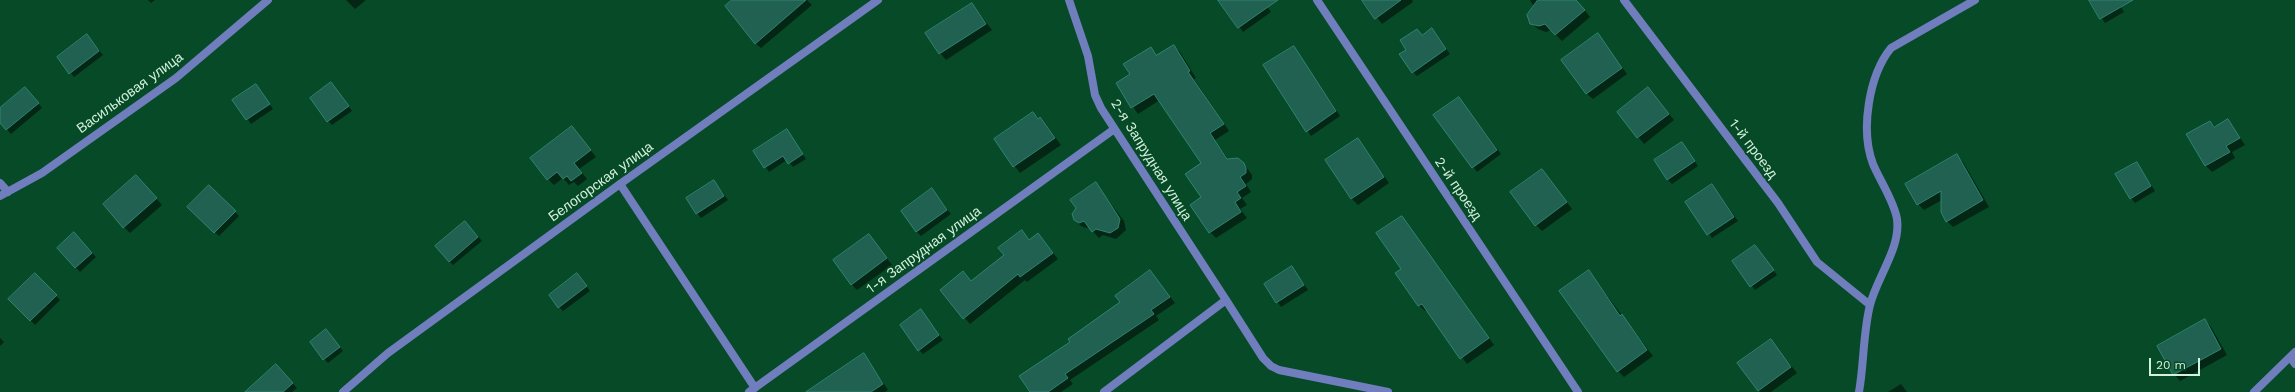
<!DOCTYPE html>
<html>
<head>
<meta charset="utf-8">
<style>
  body { margin:0 }
  #map { position:relative; width:2295px; height:392px; overflow:hidden; background:#064a27; font-family:"Work Sans",sans-serif }
  canvas { display:block }
  .scale { position:absolute; left:2149px; top:358px; width:51px; height:18px; box-sizing:border-box; border:2px solid #d3f1db; border-top:0; padding-left:5px; font-size:12px; line-height:14px; white-space:nowrap; color:#d3f1db; -webkit-text-stroke:3px #064a27; paint-order:stroke }
</style>
</head>
<body>
<div id="map">
<canvas width="2295" height="392"></canvas>
<div class="scale">20 m</div>
</div>
<script>
const context = document.querySelector('canvas').getContext('2d');
context.lineJoin = 'round';
function paint(path, color) { context.fillStyle = color; context.fill(path, 'evenodd'); }
function trace(path, color, width, dash) { context.strokeStyle = color; context.lineWidth = width; context.lineCap = dash ? 'butt' : 'round'; context.setLineDash(dash || []); context.stroke(path); }
function label(font, color, halo, rows, align = 'center') {
  context.font = font + ' "Work Sans",sans-serif'; context.lineWidth = 4; context.setLineDash([]); context.textBaseline = 'middle'; context.strokeStyle = halo; context.fillStyle = color; for (const [text, x, y, turn = 0] of rows) {
    context.save(); context.translate(x, y); context.rotate((+turn || 0) * Math.PI / 180); context.textAlign = isNaN(turn) ? turn : align; if (halo) context.strokeText(text, 0, 0); context.fillText(text, 0, 0); context.restore();
  }
}
paint(new Path2D(`
  M148 0H155L151 3Z
  M346 0H366L355 9Z
  M733 0H807L812 5 761 48 755 43Z
  M1220 0H1263L1271 12 1243 32Z
  M1363 0H1412L1413 2 1382 24Z
  M1530 0H1576L1590 17 1562 41 1551 30 1546 32 1538 29 1531 23 1534 7Z
  M2090 0H2117L2124 12 2105 23Z
  M972 4 992 30 946 60 940 53Z
  M1432 29 1450 54 1417 76 1413 72 1408 50 1417 30 1422 36Z
  M1598 35 1627 74 1593 99 1586 93Z
  M91 40 103 55 74 77 58 58Z
  M1174 46 1180 52 1196 78 1194 79 1229 131 1215 140 1229 160 1244 164 1252 175V179L1246 184 1251 192 1242 198 1247 205 1240 209 1247 218 1216 238 1210 232 1203 198 1202 164 1160 100 1138 114 1117 83 1131 74 1150 48 1158 56Z
  M1294 47 1340 116 1311 136 1265 66Z
  M331 83 352 111 332 125 328 121Z
  M256 85 273 109 251 124 234 100Z
  M1648 88 1674 120 1644 144 1618 112Z
  M29 92 42 108 11 134 0 122V109Z
  M1463 103 1501 154 1477 172 1435 116Z
  M1033 113 1046 125 1061 145 1020 173 995 140Z
  M2228 120 2245 145 2232 152 2235 158 2212 172 2206 166 2188 135 2210 122 2216 127Z
  M572 127 596 157 579 169 587 179 578 186 574 182 569 185 563 178 554 185 548 179Z
  M787 131 806 159 793 167 787 160 769 172 755 151Z
  M1358 139 1389 183 1358 205 1351 198Z
  M1682 143 1698 166 1672 184 1667 179Z
  M1957 156 1963 162 1989 207 1953 227 1947 221 1942 200 1924 210 1918 204Z
  M2137 163 2155 191 2135 203 2131 198Z
  M1542 170 1572 209 1542 231 1536 225Z
  M714 181 728 200 701 218 697 213Z
  M142 182 162 205 130 233 124 227Z
  M1095 183 1124 221 1126 230 1116 239 1103 235 1099 238 1089 227 1086 228 1081 226 1074 219Z
  M1712 185 1738 221 1712 238 1687 202Z
  M209 186 239 216 219 236 189 207Z
  M932 190 951 214 921 236 917 232Z
  M1402 217 1494 345 1467 364 1427 310 1425 311 1419 305 1402 270Z
  M469 226 482 241 453 265 449 261Z
  M1022 232 1030 240 1038 234 1058 259 1027 282 1025 280 970 324 941 290 963 272 972 282 1005 255Z
  M869 235 892 265 857 290 851 284Z
  M78 238 96 257 80 272 58 248Z
  M1755 246 1777 275 1755 290 1734 262Z
  M1292 267 1308 290 1281 307 1265 284Z
  M1150 271 1175 303 1156 316 1159 320 1070 380 1073 384 1061 392H1031L1071 342 1122 303Z
  M1589 272 1653 356 1624 377 1618 371Z
  M35 274 60 300 35 325 10 299Z
  M581 279 590 291 563 311 559 307Z
  M921 311 943 340 923 354 919 350Z
  M2205 320 2211 327 2227 355 2180 381 2174 374Z
  M330 335 343 351 328 363 324 359Z
  M0 338 4 342 0 346Z
  M1770 340 1797 373 1771 392H1760L1738 363Z
  M864 355 888 390 885 392H808Z
  M280 370 297 388 292 392H254Z
  M1901 384 1907 392H1888Z`), '#0007');
const building = new Path2D(`
  M732 0H806L755 44 725 6Z
  M1218 0H1278L1238 28Z
  M1362 0H1401L1375 19Z
  M1538 0H1576L1585 10 1555 35 1545 24 1539 26 1530 24 1527 15Z
  M2089 0H2133L2100 19Z
  M972 3 986 24 939 54 925 33Z
  M1432 28 1446 49 1412 73 1399 54 1406 50 1400 40 1417 29 1422 35Z
  M1598 33 1622 68 1586 94 1561 60Z
  M87 34 99 51 69 74 57 57Z
  M1174 45 1190 71 1188 72 1224 124 1210 133 1227 159 1238 158 1244 163 1246 168V173L1240 177 1246 186 1237 192 1241 198 1235 202 1241 212 1209 233 1190 205 1201 197 1185 174 1201 163 1154 94 1131 108 1116 83 1130 74 1123 64 1151 47 1156 55Z
  M1294 46 1336 111 1306 132 1263 65Z
  M331 82 349 106 327 122 310 98Z
  M256 84 270 104 246 120 232 100Z
  M25 87 39 103 6 130 0 123V108Z
  M1648 87 1669 114 1637 138 1617 112Z
  M1459 97 1497 150 1472 168 1433 115Z
  M1033 112 1038 119 1040 117 1055 138 1013 167 994 139Z
  M2228 119 2240 138 2226 146 2230 152 2205 166 2186 134 2210 121 2214 127Z
  M572 126 591 150 574 163 582 173 571 181 567 176 563 179 557 172 547 180 530 158Z
  M787 129 803 154 788 164 783 156 764 168 753 151Z
  M1358 138 1384 177 1351 199 1325 160Z
  M1682 142 1695 161 1667 180 1654 160Z
  M1957 154 1983 200 1946 222 1941 212V191L1917 205 1905 184Z
  M2137 162 2151 186 2130 199 2115 174Z
  M1542 169 1567 202 1535 226 1510 192Z
  M136 175 157 198 123 228 103 204Z
  M714 180 724 196 696 214 686 198Z
  M1096 182 1120 219 1118 228 1110 233 1096 229 1092 232 1084 221 1079 223 1074 220 1072 214 1076 208 1070 200Z
  M1712 184 1734 217 1707 235 1685 202Z
  M209 185 236 211 214 233 187 207Z
  M932 188 947 210 916 232 901 211Z
  M1402 216 1489 338 1460 359 1422 304 1418 306 1395 273 1401 269 1376 233Z
  M465 221 478 237 449 262 435 246Z
  M1022 230 1029 240 1038 233 1053 253 1020 277 1018 274 963 319 940 290 963 271 971 281 1004 255 998 248Z
  M74 232 92 253 75 268 57 248Z
  M869 234 887 258 851 285 833 260Z
  M1755 245 1774 270 1750 287 1732 261Z
  M1292 266 1304 285 1276 303 1264 284Z
  M1150 270 1170 297 1151 310 1154 314 1065 374 1068 378 1048 392H1030L1019 376 1070 342 1068 339 1120 302 1115 296Z
  M1589 270 1620 316 1622 314 1647 350 1617 372 1559 291Z
  M35 273 57 295 30 321 8 299Z
  M577 273 587 286 558 308 549 295Z
  M921 309 939 335 918 351 900 325Z
  M2205 319 2221 349 2173 375 2157 346Z
  M326 329 340 347 323 360 310 342Z
  M1771 339 1791 367 1758 391 1737 363Z
  M864 353 883 384 871 392H806Z
  M276 364 293 383 283 392H245Z`);
paint(building, '#216151');
trace(building, '#2f8470', 1);
trace(new Path2D(`
  M1069 0 1088 56 1095 95 1101 108 1226 300 1104 392
  M1317 0 1578 392
  M1624 0 1778 203 1817 262 1870 305
  M0 183 8 192
  M620 184 755 388
  M0 196 42 173 176 78 268 0
  M1226 300 1263 358 1271 366 1279 370 1388 392
  M2290 357 2295 364
  M749 392 1113 130
  M1859 392C1864 364 1863 333 1870 305 1877 277 1901 248 1897 219 1894 201 1880 181 1873 164 1860 130 1869 75 1891 48L1975 0
  M2254 392 2295 352`), '#717ebd', 8);
trace(new Path2D(`
  M343 392 388 353 620 184 878 0`), '#717ebd', 8);
label('14px', '#d3f1db', '#064a27', [
  ["Васильковая улица",130,93,-36],
  ["1-й проезд",1753,149,53],
  ["2-я Запрудная улица",1151,160,58],
  ["Белогорская улица",601,182,-36],
  ["2-й проезд",1458,189,56],
  ["1-я Запрудная улица",924,250,-36]
]);
</script>
</body>
</html>
